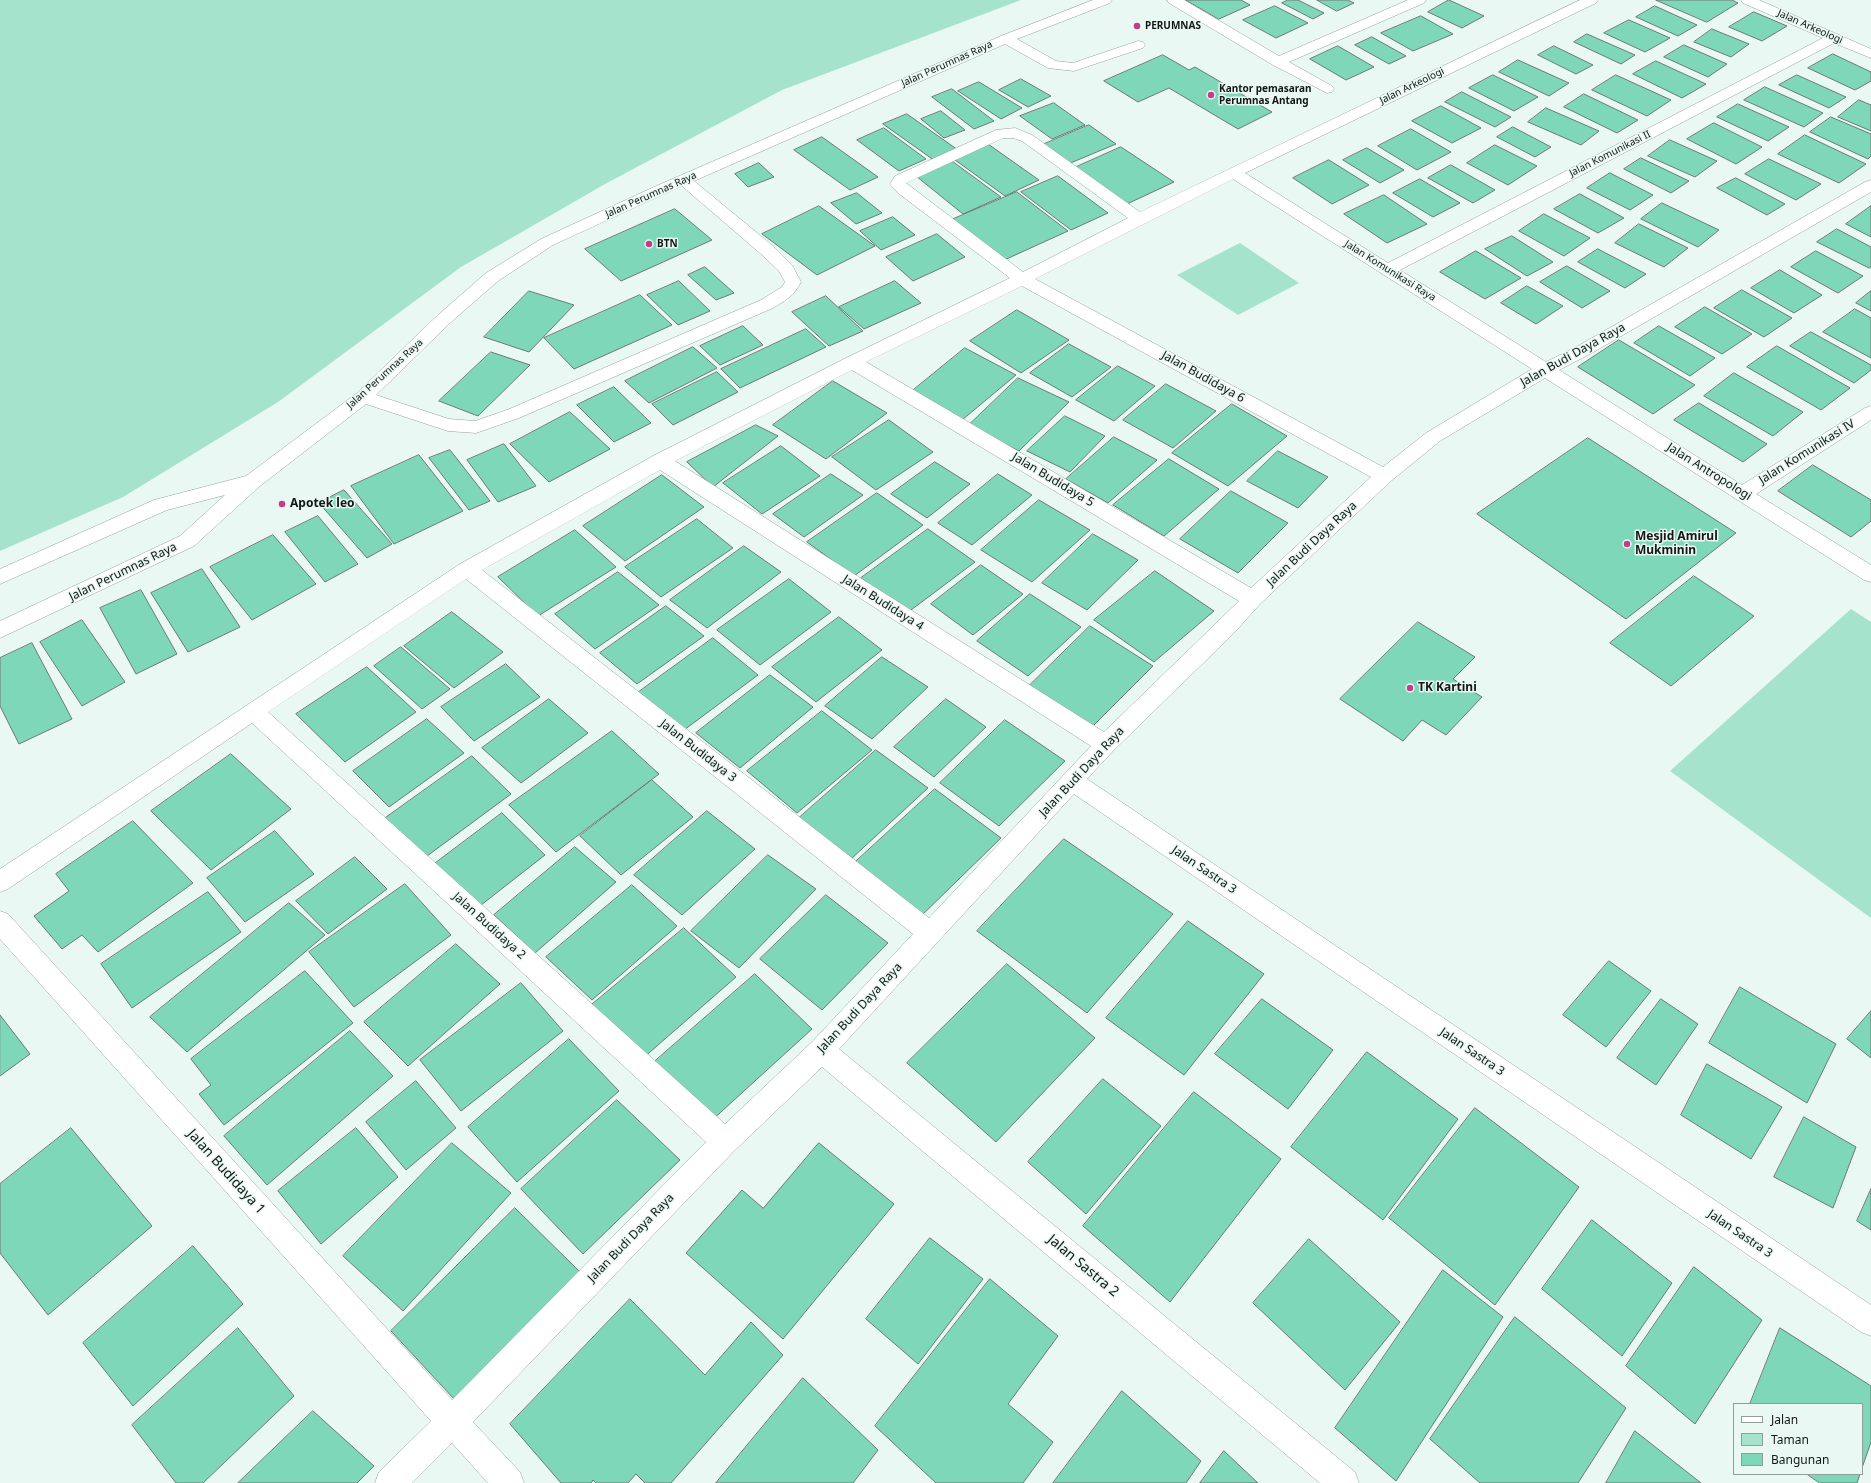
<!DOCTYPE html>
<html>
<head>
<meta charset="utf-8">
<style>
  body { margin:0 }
  #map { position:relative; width:1871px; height:1483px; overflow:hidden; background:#e9f8f2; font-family:"Noto Sans",sans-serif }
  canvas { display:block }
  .legend { position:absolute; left:1733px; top:1403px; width:130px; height:72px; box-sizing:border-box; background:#e9f8f2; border:1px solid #939e9a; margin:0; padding:5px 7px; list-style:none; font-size:12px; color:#121715 }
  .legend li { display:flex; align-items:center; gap:8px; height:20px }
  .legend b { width:20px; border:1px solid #939e9a }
</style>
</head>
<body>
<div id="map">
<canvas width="1871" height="1483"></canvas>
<ul class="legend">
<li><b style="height:5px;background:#fff"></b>Jalan</li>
<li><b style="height:11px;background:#a5e3cd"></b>Taman</li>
<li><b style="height:11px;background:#7fd7b9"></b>Bangunan</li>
</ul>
</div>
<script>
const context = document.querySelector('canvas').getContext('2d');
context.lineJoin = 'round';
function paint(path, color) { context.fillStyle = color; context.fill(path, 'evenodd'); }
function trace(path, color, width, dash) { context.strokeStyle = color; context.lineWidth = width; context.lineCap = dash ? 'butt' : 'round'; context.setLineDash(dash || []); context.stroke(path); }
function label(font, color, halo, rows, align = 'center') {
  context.font = font + ' "Noto Sans",sans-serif'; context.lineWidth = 3; context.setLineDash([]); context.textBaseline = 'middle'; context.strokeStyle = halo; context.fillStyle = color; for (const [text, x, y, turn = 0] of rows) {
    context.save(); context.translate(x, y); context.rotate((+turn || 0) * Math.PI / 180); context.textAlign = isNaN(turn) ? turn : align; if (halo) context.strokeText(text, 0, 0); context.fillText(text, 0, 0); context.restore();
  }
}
paint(new Path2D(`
  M0 0H1021L782 90 605 184 461 267 278 402 123 497 0 551Z
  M1240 243 1299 283 1238 315 1177 275Z
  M1851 609 1871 622V918L1670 771Z`), '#a5e3cd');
const building = new Path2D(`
  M1186 0H1241L1250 5 1219 19Z
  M1288 0H1298L1324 13 1313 19 1282 3Z
  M1317 0H1348L1354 3 1337 11Z
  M1449 0 1484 16 1462 28 1428 12Z
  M1656 0H1732L1738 3 1707 22Z
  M1275 6 1308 23 1276 38 1243 20Z
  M1655 6 1697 25 1678 36 1636 17Z
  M1754 12 1787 26 1762 41 1729 27Z
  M1421 16 1453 34 1413 51 1381 33Z
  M1629 20 1670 38 1645 52 1604 33Z
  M1712 29 1749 44 1731 57 1694 42Z
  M1587 34 1635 55 1621 64 1574 42Z
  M1372 37 1406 56 1389 64 1355 45Z
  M1684 45 1727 64 1708 77 1664 57Z
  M1338 46 1374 67 1346 80 1310 59Z
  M1554 46 1593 65 1576 74 1538 55Z
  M1833 54 1871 72V81L1855 90 1808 68Z
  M1163 55 1189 70 1195 67 1272 112 1238 129 1169 88 1138 102 1104 81Z
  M1518 60 1569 83 1549 96 1499 72Z
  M1656 61 1706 84 1682 98 1633 74Z
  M1493 75 1538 97 1514 111 1469 88Z
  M1616 75 1671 100 1647 116 1592 90Z
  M1797 75 1846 97 1829 108 1779 85Z
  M1021 79 1051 96 1028 107 999 90Z
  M979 82 1022 108 1001 119 958 91Z
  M1765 87 1823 113 1804 127 1744 100Z
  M952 89 994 121 974 129 932 97Z
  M1462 92 1511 117 1495 127 1445 102Z
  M1584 94 1638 120 1617 133 1564 107Z
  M1859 100 1871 105V131L1838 117Z
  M1054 103 1085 125 1052 139 1020 116Z
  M1738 104 1789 127 1768 141 1717 117Z
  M1441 106 1481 128 1452 143 1412 121Z
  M1546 108 1599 131 1581 145 1528 122Z
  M941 111 965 130 944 138 921 119Z
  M907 114 958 150 935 161 883 124Z
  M1831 117 1871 134V156L1868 159 1810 132Z
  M1714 123 1762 147 1736 164 1687 139Z
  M1089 125 1116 144 1068 164 1042 145Z
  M1513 127 1551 147 1535 157 1497 137Z
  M884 128 926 159 899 171 857 140Z
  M1411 129 1451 152 1417 170 1378 146Z
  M1805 135 1866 164 1839 183 1778 154Z
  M822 137 878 177 850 190 794 150Z
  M1670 140 1717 161 1695 177 1648 156Z
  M988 144 1039 180 1005 196 955 160Z
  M1495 145 1537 166 1508 185 1467 163Z
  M1121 147 1174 182 1127 204 1074 168Z
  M1367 148 1404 170 1380 183 1343 160Z
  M1641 158 1689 181 1671 193 1624 169Z
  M1769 159 1821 184 1796 200 1745 174Z
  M1329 160 1369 185 1332 204 1293 178Z
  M952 161 1001 197 963 214 916 176Z
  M759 163 774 177 748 187 735 174Z
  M1451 165 1495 190 1473 203 1428 178Z
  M1610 173 1653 195 1630 210 1587 188Z
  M1058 176 1108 213 1071 230 1021 192Z
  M1736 178 1785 204 1767 215 1717 188Z
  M1420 179 1460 203 1433 217 1393 193Z
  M1017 192 1068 231 1002 261 951 220Z
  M857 193 882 213 856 224 831 203Z
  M1580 194 1624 218 1598 233 1554 209Z
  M1384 195 1427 224 1387 243 1344 214Z
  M1662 203 1719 230 1698 247 1641 219Z
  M819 206 875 246 817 275 762 234Z
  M1871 206V237L1846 224Z
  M675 209 712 240 621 281 585 249Z
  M1544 214 1590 238 1564 256 1519 231Z
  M893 217 915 235 881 250 860 231Z
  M1639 224 1688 248 1664 267 1615 243Z
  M1837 229 1871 247V267L1869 268 1817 242Z
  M937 234 965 257 913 281 886 257Z
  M1512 236 1553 262 1527 276 1485 249Z
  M1598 249 1646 274 1625 288 1578 262Z
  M1476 251 1521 278 1485 299 1440 272Z
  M1816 251 1863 276 1838 293 1791 267Z
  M1567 266 1610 291 1582 308 1540 282Z
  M705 267 734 293 716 300 688 275Z
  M1780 270 1822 295 1794 313 1751 288Z
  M679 281 710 311 678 325 647 295Z
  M895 281 921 303 864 329 839 307Z
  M1527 286 1563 306 1536 324 1501 303Z
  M1742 290 1792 318 1764 337 1714 308Z
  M529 291 574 305 529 352 484 337Z
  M1871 291V311L1856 303Z
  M640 295 672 325 574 369 544 338Z
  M826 296 863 331 829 346 792 312Z
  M1705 307 1752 334 1722 354 1675 327Z
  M1855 309 1871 318V358L1823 332Z
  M1017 310 1069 340 1021 373 970 341Z
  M743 326 763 345 720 365 700 346Z
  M1659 326 1715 358 1690 376 1634 343Z
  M806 329 826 347 740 388 721 369Z
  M1811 332 1871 365V370L1854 383 1790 346Z
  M1619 340 1695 385 1653 414 1578 367Z
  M1069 344 1111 367 1072 397 1030 373Z
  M1777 346 1850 388 1821 410 1747 367Z
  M693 347 717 368 649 403 625 381Z
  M965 348 1016 375 962 420 911 392Z
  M491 352 530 365 478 416 439 401Z
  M1118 366 1155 386 1114 421 1076 400Z
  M717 372 738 392 673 425 652 404Z
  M1734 373 1803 412 1773 436 1704 396Z
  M1018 378 1069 402 1019 451 968 426Z
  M833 381 887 413 826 459 773 425Z
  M1166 384 1216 411 1173 448 1123 420Z
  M614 387 651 423 614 442 577 405Z
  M1699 403 1767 444 1743 462 1674 420Z
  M1232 404 1287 436 1228 486 1172 453Z
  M570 412 610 449 549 482 510 444Z
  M1065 416 1105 436 1070 472 1027 451Z
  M889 420 933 452 876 490 832 457Z
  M756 425 778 436 713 487 687 462Z
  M1114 437 1157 460 1108 503 1066 479Z
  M1588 438 1736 533 1626 619 1477 514Z
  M504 444 536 486 498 502 467 460Z
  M781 446 820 476 762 514 723 483Z
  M450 450 490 501 469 510 429 458Z
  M1278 451 1328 477 1298 508 1247 481Z
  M419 455 463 511 394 544 351 486Z
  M1169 459 1219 489 1164 536 1113 505Z
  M935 462 970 484 927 518 891 494Z
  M1813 465 1871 500V521L1851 537 1778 491Z
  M831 474 863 495 804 537 773 514Z
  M998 474 1032 495 972 545 938 523Z
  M662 475 704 507 625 561 583 526Z
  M344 490 392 544 367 558 319 503Z
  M1231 491 1288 523 1238 573 1180 539Z
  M877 493 923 525 854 576 807 542Z
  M1039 500 1090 530 1032 582 981 550Z
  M318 516 358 564 325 582 285 532Z
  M697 519 733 548 661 597 625 567Z
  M928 529 975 562 907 613 861 578Z
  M575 530 616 567 538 616 498 577Z
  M1093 534 1138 560 1087 610 1042 583Z
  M273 535 316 584 252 620 210 567Z
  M744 546 781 572 707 628 670 600Z
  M981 565 1023 594 973 635 931 604Z
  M202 569 240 627 188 652 151 593Z
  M1155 571 1214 611 1154 662 1094 620Z
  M618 572 659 605 595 649 555 614Z
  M1694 576 1754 616 1671 686 1610 643Z
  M789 579 831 612 760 665 717 630Z
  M141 590 177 654 136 674 100 608Z
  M1030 594 1081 627 1028 676 977 641Z
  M666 606 704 636 637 684 600 653Z
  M452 612 503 652 454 688 404 646Z
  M839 617 882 650 816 702 772 667Z
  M82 620 125 682 82 706 40 642Z
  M1418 622 1475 657 1453 679 1482 697 1446 735 1422 720 1403 741 1340 699Z
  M1090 626 1153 666 1091 728 1028 687Z
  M713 638 758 675 680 733 636 694Z
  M32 643 72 719 19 744 0 706V658Z
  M401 647 450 689 422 709 374 666Z
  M882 657 928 687 872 739 825 706Z
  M506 664 540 697 474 741 441 707Z
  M367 667 416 712 345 762 296 714Z
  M770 675 813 707 740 768 696 733Z
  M549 699 588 733 521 783 482 748Z
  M946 699 986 727 934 777 894 747Z
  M822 711 872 750 797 813 747 771Z
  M427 719 464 753 389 807 353 771Z
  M1005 720 1065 761 999 826 940 783Z
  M612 731 659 774 556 852 509 805Z
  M876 750 928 788 851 859 799 818Z
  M231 754 291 809 211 870 151 811Z
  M472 756 511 794 423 859 384 819Z
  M652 780 693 817 621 875 580 836Z
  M935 789 1001 838 917 920 851 866Z
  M707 811 755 849 682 915 634 875Z
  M502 813 545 855 476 909 433 865Z
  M133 821 193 883 98 952 82 935 62 949 34 916 69 891 56 874Z
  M275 831 314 874 245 922 207 878Z
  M1064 839 1173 914 1087 1013 977 931Z
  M575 847 616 882 535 953 494 915Z
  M768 855 816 889 739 968 691 931Z
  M355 857 387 889 328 934 296 901Z
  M405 884 451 935 354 1007 309 952Z
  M632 885 677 926 592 1000 546 957Z
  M208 892 241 932 132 1008 101 964Z
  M826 895 888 943 822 1010 760 959Z
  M289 903 325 935 187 1052 150 1017Z
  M1188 921 1264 974 1184 1075 1106 1018Z
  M684 928 736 977 642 1059 589 1007Z
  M456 944 500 984 408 1066 364 1022Z
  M1609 961 1651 991 1606 1047 1563 1015Z
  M1007 964 1095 1038 996 1142 907 1063Z
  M305 971 353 1023 224 1125 199 1094 211 1085 191 1059Z
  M755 974 812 1029 710 1122 653 1063Z
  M521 983 563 1031 461 1111 420 1060Z
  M1740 987 1836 1044 1807 1103 1709 1043Z
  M1262 999 1333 1050 1288 1109 1215 1054Z
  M1661 999 1698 1024 1656 1085 1617 1058Z
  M1871 1011V1058L1847 1039Z
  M0 1015 30 1054 0 1076Z
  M350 1031 393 1076 267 1185 224 1136Z
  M569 1039 619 1091 517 1182 468 1127Z
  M1367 1052 1458 1119 1383 1220 1291 1147Z
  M1707 1064 1782 1107 1751 1159 1681 1115Z
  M1103 1079 1161 1126 1086 1214 1028 1162Z
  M416 1081 456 1128 406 1170 366 1122Z
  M1194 1092 1281 1159 1170 1302 1083 1226Z
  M617 1100 680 1160 583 1254 521 1189Z
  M1475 1108 1579 1187 1495 1305 1389 1218Z
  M1804 1117 1856 1147 1833 1208 1774 1177Z
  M71 1128 152 1226 48 1315 0 1253V1184Z
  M356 1128 398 1177 321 1244 278 1191Z
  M452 1143 511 1193 403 1311 343 1256Z
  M819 1143 894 1204 783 1339 686 1253 742 1190 763 1208Z
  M1871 1189V1230L1857 1221Z
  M515 1208 579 1271 455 1400 391 1331Z
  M1592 1220 1672 1283 1622 1356 1542 1289Z
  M930 1238 983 1279 918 1364 866 1319Z
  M1309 1239 1400 1322 1345 1390 1253 1303Z
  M193 1246 243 1304 133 1406 83 1343Z
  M1694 1267 1762 1320 1695 1424 1626 1366Z
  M1443 1270 1503 1317 1396 1481 1335 1428Z
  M990 1279 1058 1336 1008 1404 1053 1442 1023 1483H936L875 1426Z
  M630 1299 705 1375 751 1322 783 1355 671 1483H645L636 1474 628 1483H596L593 1480 591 1483H561L510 1424Z
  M1515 1317 1626 1408 1578 1483H1480L1430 1439Z
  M238 1328 294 1396 203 1483H176L132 1425Z
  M1780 1328 1871 1386V1442L1862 1468V1404H1750Z
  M803 1378 878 1450 853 1483H716Z
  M1122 1391 1201 1461 1186 1483H1053Z
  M313 1411 374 1466 357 1483H238Z
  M1635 1431 1701 1483H1606Z
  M1224 1451 1258 1483H1200Z
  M1807 1474H1860L1857 1483H1820Z`);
paint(building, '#7fd7b9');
trace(building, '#6c7a75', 1);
const minor = new Path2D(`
  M1093 0H1112L1110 3 1017 39 1056 61 1073 63 1138 41 1143 42 1145 45 1143 48 1074 71 1048 68 1005 44 694 181 773 246 792 265 801 282C794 296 786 300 773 308L519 418 476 433 448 431 366 404 260 486 194 546 0 638V621L180 536 225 495 167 510 0 584V569L154 500 246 476 357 393 438 315 486 273 541 239 654 187 1001 36ZM682 186 761 254 779 271 785 282 782 287 761 300 507 410 475 421 449 419 376 395 450 323 498 281 553 245Z
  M1167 0H1184L1279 56 1408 0H1426L1424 3 1289 62 1332 86 1334 89 1332 92 1327 93 1273 65 1169 3Z
  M1580 0H1598L1596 3 1245 173 1388 263 1823 38 1743 3 1741 0H1759L1871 49V58L1834 43 1400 270 1546 362 1578 346 1865 182 1871 180V192L1590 354 1559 370 1742 485 1865 408 1871 406V420L1756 494 1871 565V582L1864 580 1545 378 1440 441 1391 481 1260 604 1234 633 1114 750 1087 779 1871 1305V1336L1861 1332 1074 794 839 1049 1355 1472 1359 1483H1320L822 1067 734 1151 473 1422 520 1472 524 1483H488L452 1443 412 1483H375L379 1472 431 1421 0 939V911L8 914 452 1400 706 1142 252 723 8 889 0 892V869L460 564 653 456 846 358 1010 278 898 193 890 184 895 176 996 130 1015 128 1032 135 1140 212ZM1003 138H1013L1022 141 1128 218 1023 272 906 183ZM1233 179 1532 369 1426 433 1383 467 1035 279ZM1022 286 1371 477 1251 588 866 362ZM852 370 1239 601 1104 732 675 461ZM660 470 1091 746 929 918 482 570ZM466 579 913 934 812 1042 725 1124 268 712Z`);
trace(minor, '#94a29d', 1);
paint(minor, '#fff');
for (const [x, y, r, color] of [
  [1137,26,4,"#c03e86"],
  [1211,95,4,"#c03e86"],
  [649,244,4,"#c03e86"],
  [282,504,4,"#c03e86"],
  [1627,544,4,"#c03e86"],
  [1410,688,4,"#c03e86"]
]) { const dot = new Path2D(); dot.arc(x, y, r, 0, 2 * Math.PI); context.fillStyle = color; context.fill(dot); trace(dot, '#e9f8f2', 1.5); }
label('bold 10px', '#121715', '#e9f8f2', [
  ["PERUMNAS",1145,26],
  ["Kantor pemasaran",1219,89],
  ["Perumnas Antang",1219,101],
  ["BTN",657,244]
], 'left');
label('10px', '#121715', '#e9f8f2', [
  ["Jalan Arkeologi",1810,27,24],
  ["Jalan Perumnas Raya",947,64,-24],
  ["Jalan Arkeologi",1412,86,-26],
  ["Jalan Komunikasi II",1610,154,-27],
  ["Jalan Perumnas Raya",651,195,-24],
  ["Jalan Komunikasi Raya",1390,271,32],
  ["Jalan Perumnas Raya",385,374,-42]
]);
label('12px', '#121715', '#e9f8f2', [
  ["Jalan Budi Daya Raya",1573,355,-29],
  ["Jalan Budidaya 6",1203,377,29],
  ["Jalan Komunikasi IV",1807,452,-32],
  ["Jalan Antropologi",1709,472,32],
  ["Jalan Budidaya 5",1053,480,31],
  ["Jalan Budi Daya Raya",1312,544,-43],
  ["Jalan Perumnas Raya",123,572,-26],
  ["Jalan Budidaya 4",883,603,32],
  ["Jalan Budidaya 3",698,751,38],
  ["Jalan Budi Daya Raya",1082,772,-47],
  ["Jalan Sastra 3",1204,870,34],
  ["Jalan Budidaya 2",489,926,42],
  ["Jalan Budi Daya Raya",860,1008,-47],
  ["Jalan Sastra 3",1472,1052,34],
  ["Jalan Sastra 3",1740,1234,34],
  ["Jalan Budi Daya Raya",631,1238,-46]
]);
label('bold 12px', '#121715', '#e9f8f2', [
  ["Apotek leo",290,504],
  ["Mesjid Amirul",1635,537],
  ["Mukminin",1635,551],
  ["TK Kartini",1418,688]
], 'left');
label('14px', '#121715', '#e9f8f2', [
  ["Jalan Budidaya 1",226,1172,48],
  ["Jalan Sastra 2",1083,1266,40]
]);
</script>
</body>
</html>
